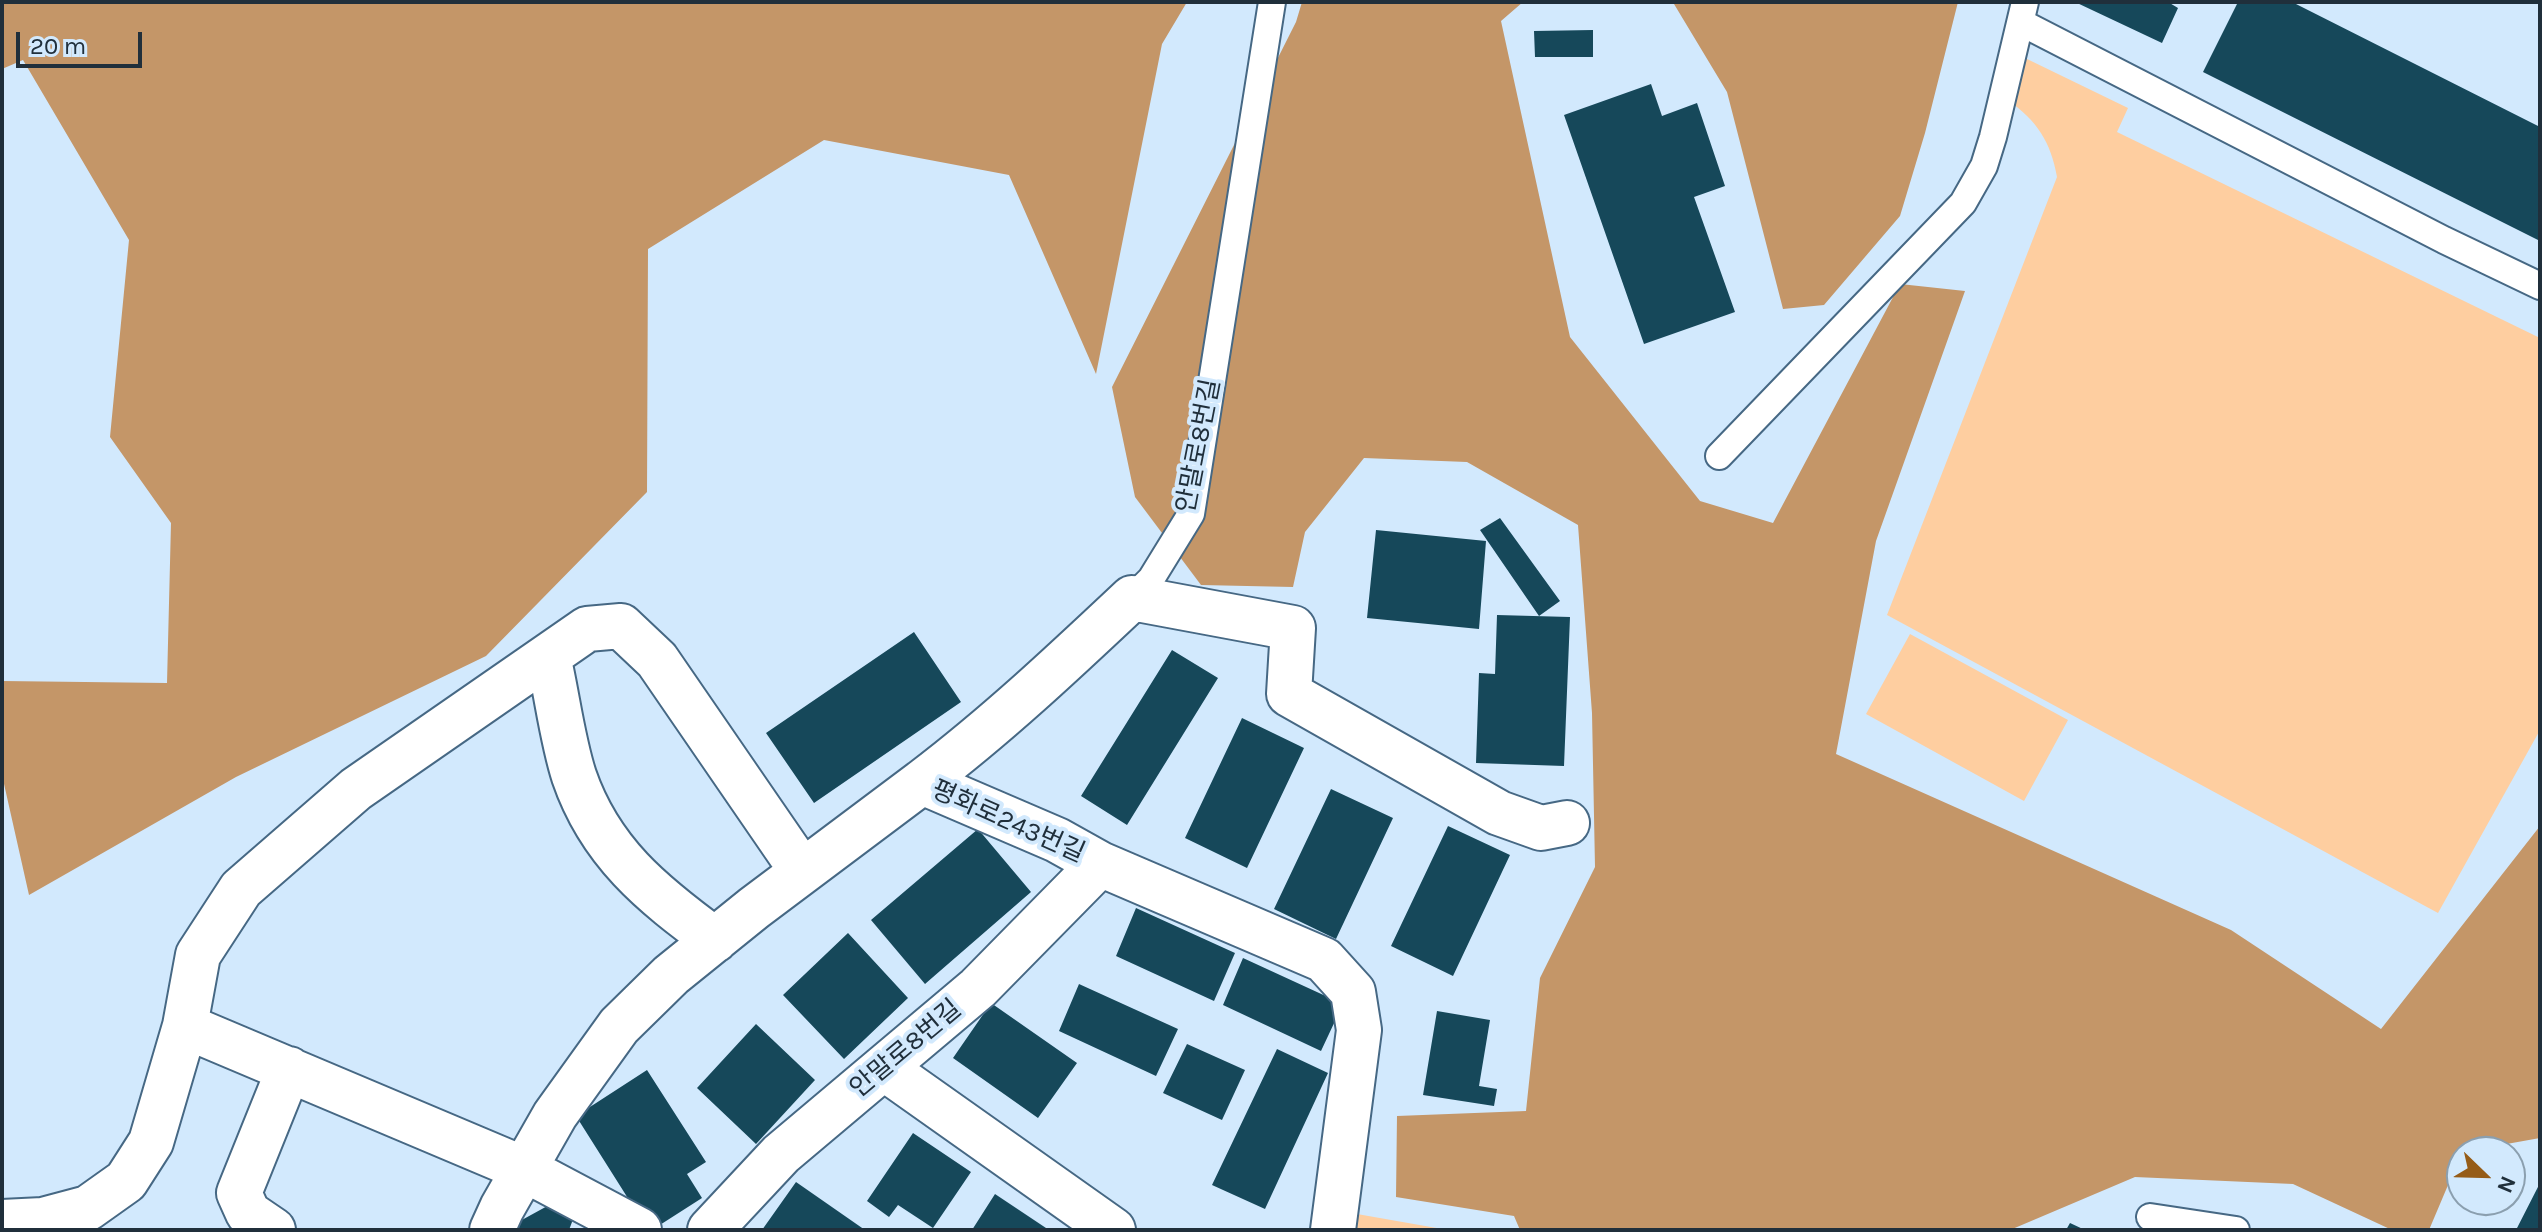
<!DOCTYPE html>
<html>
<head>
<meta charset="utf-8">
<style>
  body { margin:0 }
  #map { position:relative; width:2542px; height:1232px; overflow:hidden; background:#d2e9fd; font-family:Karla,sans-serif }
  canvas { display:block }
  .frame { position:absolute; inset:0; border:4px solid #202f3b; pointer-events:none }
  .north { position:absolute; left:2446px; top:1136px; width:80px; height:80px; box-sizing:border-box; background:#d2e9fd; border:2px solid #8b9faf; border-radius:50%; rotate:113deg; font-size:22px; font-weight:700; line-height:32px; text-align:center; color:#202f3b }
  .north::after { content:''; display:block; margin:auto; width:28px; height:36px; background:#955c18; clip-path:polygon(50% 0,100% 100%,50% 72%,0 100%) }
  .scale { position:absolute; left:16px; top:32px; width:126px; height:36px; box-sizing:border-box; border:4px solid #202f3b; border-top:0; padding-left:10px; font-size:24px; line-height:28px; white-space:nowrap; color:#202f3b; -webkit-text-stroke:6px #d2e9fd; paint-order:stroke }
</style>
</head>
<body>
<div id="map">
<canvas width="2542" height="1232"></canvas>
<div class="frame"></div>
<div class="north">N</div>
<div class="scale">20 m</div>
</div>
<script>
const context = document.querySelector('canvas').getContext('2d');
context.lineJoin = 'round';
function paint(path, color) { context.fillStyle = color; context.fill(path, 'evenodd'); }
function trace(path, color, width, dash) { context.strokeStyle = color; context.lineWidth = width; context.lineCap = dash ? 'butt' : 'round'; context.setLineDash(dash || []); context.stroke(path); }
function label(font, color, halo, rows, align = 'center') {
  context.font = font + ' Karla,"Noto Sans KR",sans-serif'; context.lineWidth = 8; context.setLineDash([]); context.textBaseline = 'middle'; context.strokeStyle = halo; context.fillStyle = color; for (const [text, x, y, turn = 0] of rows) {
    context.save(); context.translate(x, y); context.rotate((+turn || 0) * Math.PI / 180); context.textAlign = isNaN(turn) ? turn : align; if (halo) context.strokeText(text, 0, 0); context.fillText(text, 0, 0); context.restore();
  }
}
paint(new Path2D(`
  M2025 58 2128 108 2117 132 2540 338V730L2438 913 1887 615 2057 177C2051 142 2037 121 2008 100Z
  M1910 634 2068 720 2024 801 1866 714Z
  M1357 1214 1448 1230H1355Z`), '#fecea0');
paint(new Path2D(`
  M2 2H1187L1162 44 1096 374 1009 175 824 140 648 249 647 492 486 656 236 777 29 895 2 775V681L167 683 171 523 110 437 129 240 23 60 2 69Z
  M1302 2H1523L1501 21 1570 337 1700 501 1773 523 1900 284 1965 291 1876 541 1836 754 2231 930 2381 1029 2540 826V1138L2462 1152 2429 1230H2392L2293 1184 2135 1177 2010 1230H1520L1514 1216 1396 1197 1397 1116 1526 1111 1540 978 1595 867 1592 713 1578 525 1467 462 1364 458 1305 532 1293 587 1201 585 1135 497 1112 387 1296 22Z
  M1664 2H1958L1925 133 1900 216 1824 305 1783 309 1727 92 1674 4Z`), '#c49668');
paint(new Path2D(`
  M2075 2H2168L2178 8 2162 43Z
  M2238 2H2292L2540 127V241L2203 72Z
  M1593 30V57H1535L1534 31Z
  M1651 84 1662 116 1697 103 1725 186 1694 197 1735 312 1644 344 1564 115Z
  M1500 518 1560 601 1539 616 1480 530Z
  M1376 530 1486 541 1479 629 1367 618Z
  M1497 615 1570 617 1564 766 1476 763 1479 673 1495 674Z
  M914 632 961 702 814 803 766 733Z
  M1172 650 1218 678 1127 825 1081 796Z
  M1242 718 1304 748 1247 868 1185 838Z
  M1331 789 1393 818 1336 939 1274 909Z
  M1448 826 1510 855 1453 976 1391 946Z
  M978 829 1031 892 925 984 871 920Z
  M1136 908 1235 953 1214 1001 1116 956Z
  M848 933 908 998 844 1059 783 995Z
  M1243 958 1343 1004 1321 1051 1223 1005Z
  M1079 984 1178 1029 1156 1076 1059 1031Z
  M991 1003 1077 1063 1038 1118 953 1058Z
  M1437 1011 1490 1020 1479 1086 1497 1089 1494 1106 1423 1095Z
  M756 1024 815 1080 756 1144 697 1088Z
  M1187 1044 1245 1070 1222 1120 1163 1093Z
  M1277 1049 1328 1073 1265 1209 1212 1185Z
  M647 1070 706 1162 687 1174 702 1198 652 1230H648L576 1116Z
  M913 1133 971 1172 933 1228 898 1205 889 1217 867 1201Z
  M796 1182 865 1230H762Z
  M2540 1183V1230H2516Z
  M995 1194 1049 1230H972Z
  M551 1204 575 1214 569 1230H516L520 1221Z
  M2070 1223 2085 1230H2066Z`), '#16485a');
const lane = new Path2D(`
  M2022 23 2444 240 2540 286
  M1719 456 1963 203 1984 166 1993 137 2025 2
  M1132 598 1151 579 1191 514 1272 2
  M2150 1217 2236 1230`);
const street = new Path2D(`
  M548 656C557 694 562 739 574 776 600 852 652 894 715 940
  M922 782C997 725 1064 662 1132 598L1293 628 1289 694 1499 813 1541 828 1567 823
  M185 1026 524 1169 639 1230
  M884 1068 1113 1230
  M2 1222 43 1220 88 1208 126 1181 151 1142 185 1026 198 955 241 889 356 789 587 629 621 626 657 660 802 871
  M273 1230 248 1213 239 1193 289 1069
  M492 1230 502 1208 555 1115 619 1026 671 975 754 908 922 782 1057 840 1100 864 1324 960 1353 992 1359 1030 1333 1230
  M710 1230 781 1154 978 988 1100 864`);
trace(lane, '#466884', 30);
trace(street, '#466884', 48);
trace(lane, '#fff', 26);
trace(street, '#fff', 44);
label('26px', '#202f3b', '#d2e9fd', [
  ["안말로8번길",1199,446,-79],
  ["평화로243번길",1008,822,24],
  ["안말로8번길",906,1049,-40]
]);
</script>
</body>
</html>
